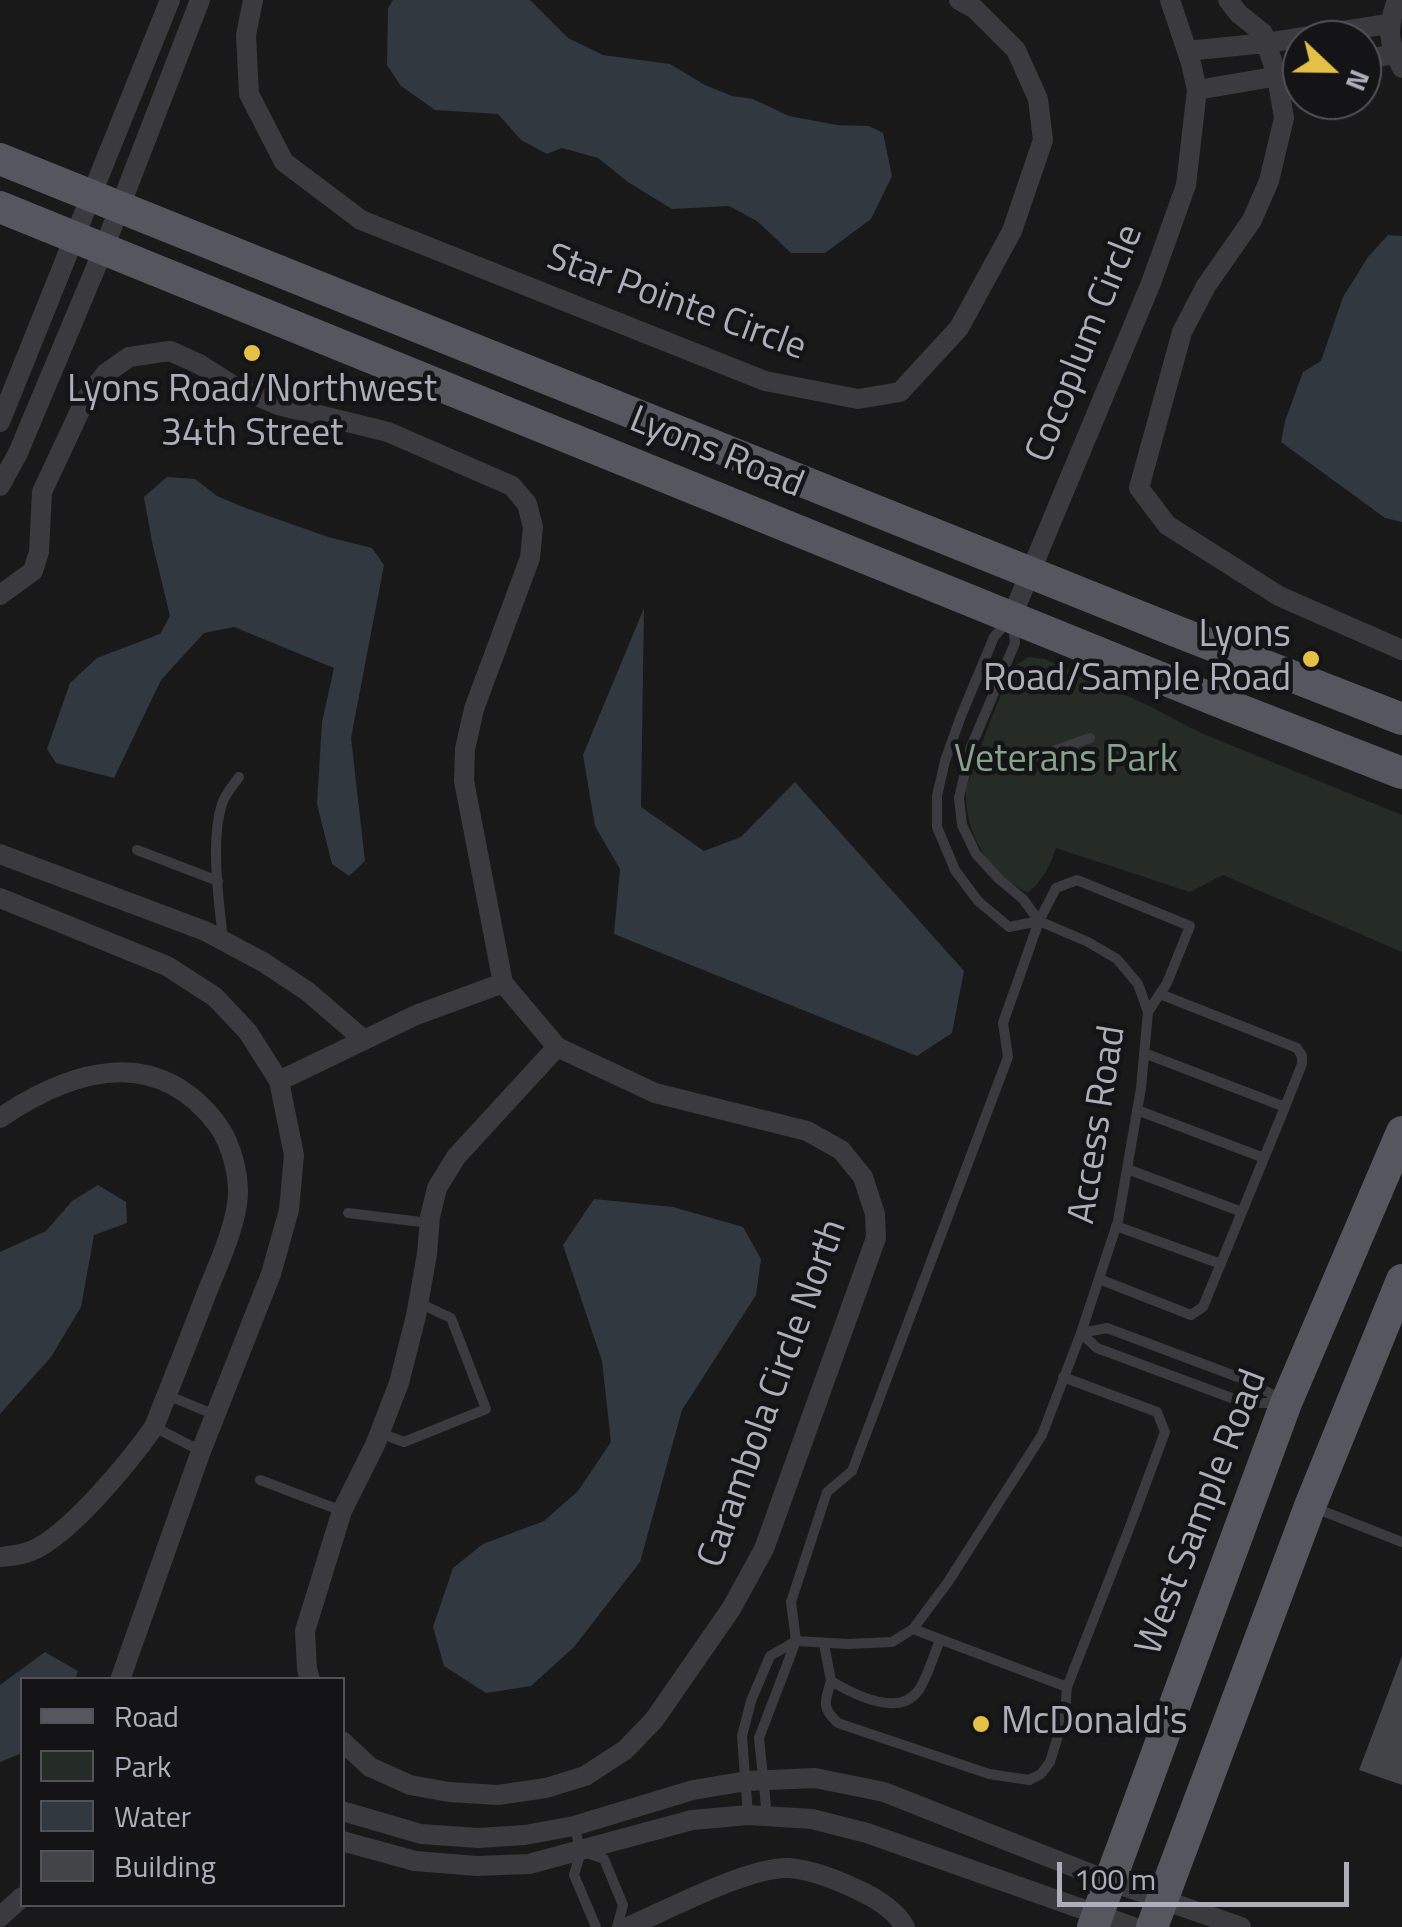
<!DOCTYPE html>
<html>
<head>
<meta charset="utf-8">
<style>
  body { margin:0 }
  #map { position:relative; width:1402px; height:1927px; overflow:hidden; background:#19191a; font-family:"Titillium Web",sans-serif }
  canvas { display:block }
  .legend { position:absolute; left:20px; top:1677px; width:325px; height:230px; box-sizing:border-box; background:#141416; border:2px solid #515257; margin:0; padding:12px 18px; list-style:none; font-size:30px; color:#acafb9 }
  .legend li { display:flex; align-items:center; gap:20px; height:50px }
  .legend b { width:50px; border:2px solid #515257 }
  .north { position:absolute; left:1282px; top:20px; width:100px; height:100px; box-sizing:border-box; background:#141416; border:2px solid #515257; border-radius:50%; rotate:112deg; font-size:28px; font-weight:700; line-height:40px; text-align:center; color:#acafb9 }
  .north::after { content:''; display:block; margin:auto; width:35px; height:45px; background:#e4c047; clip-path:polygon(50% 0,100% 100%,50% 72%,0 100%) }
  .scale { position:absolute; left:1057px; top:1862px; width:292px; height:45px; box-sizing:border-box; border:5px solid #acafb9; border-top:0; padding-left:12px; font-size:30px; line-height:35px; white-space:nowrap; color:#acafb9; -webkit-text-stroke:8px #141416; paint-order:stroke }
</style>
</head>
<body>
<div id="map">
<canvas width="1402" height="1927"></canvas>
<ul class="legend">
<li><b style="height:12px;background:#56575e"></b>Road</li>
<li><b style="height:28px;background:#252c26"></b>Park</li>
<li><b style="height:28px;background:#313840"></b>Water</li>
<li><b style="height:28px;background:#434447"></b>Building</li>
</ul>
<div class="north">N</div>
<div class="scale">100 m</div>
</div>
<script>
const context = document.querySelector('canvas').getContext('2d');
context.lineJoin = 'round';
function paint(path, color) { context.fillStyle = color; context.fill(path, 'evenodd'); }
function trace(path, color, width, dash) { context.strokeStyle = color; context.lineWidth = width; context.lineCap = dash ? 'butt' : 'round'; context.setLineDash(dash || []); context.stroke(path); }
function label(font, color, halo, rows, align = 'center') {
  context.font = font + ' "Titillium Web",sans-serif'; context.lineWidth = 9; context.setLineDash([]); context.textBaseline = 'middle'; context.strokeStyle = halo; context.fillStyle = color; for (const [text, x, y, turn = 0] of rows) {
    context.save(); context.translate(x, y); context.rotate((+turn || 0) * Math.PI / 180); context.textAlign = isNaN(turn) ? turn : align; if (halo) context.strokeText(text, 0, 0); context.fillText(text, 0, 0); context.restore();
  }
}
paint(new Path2D(`
  M1028 657 1045 659 1145 704 1201 733 1402 815V952L1223 875 1190 892 1056 848C1050 866 1043 880 1028 893 989 873 966 837 966 793 966 784 972 773 975 764 985 732 999 700 1011 669Z`), '#252c26');
paint(new Path2D(`
  M393 0H530L568 38 603 55 670 64 705 85 732 96 753 99 789 116 837 125 869 126 883 133 892 176 871 219 825 253H791L757 221 729 206 672 209 628 182 598 158 562 148 547 154 521 140 498 114 435 110 401 86 387 65 388 8Z
  M1388 235 1402 236V522L1385 518 1281 442 1285 421 1303 372 1321 361 1343 297 1368 257Z
  M167 477 195 479 217 496 243 507 328 537 372 548 384 565 351 738 365 861 349 876 332 864 317 804 322 722 334 668 234 627 204 633 161 680 114 778 56 763 47 749 70 683 97 658 160 634 170 616 152 542 144 497Z
  M644 608 641 807 704 851 741 837 795 782 964 971 952 1033 917 1056 614 934 620 869 595 826 583 755Z
  M98 1185 126 1202 127 1223 94 1235 81 1307 51 1357 0 1414V1252L46 1231 72 1201Z
  M594 1199 673 1207 743 1227 761 1259 756 1295 682 1410 640 1562 574 1647 531 1686 486 1693 444 1666 433 1627 453 1568 483 1544 544 1521 578 1491 611 1442 602 1361 563 1245Z
  M45 1652 78 1671 75 1679 22 1680V1753L0 1762V1685Z`), '#313840');
paint(new Path2D(`
  M1402 1656V1785L1359 1770Z`), '#434447');
trace(new Path2D(`
  M971 750 996 757 1030 759 1090 738
  M137 850 218 881
  M223 940C219 902 210 840 222 804 225 794 233 786 239 777
  M1160 994 1297 1048 1302 1056V1064L1285 1107
  M1137 1110 1264 1158
  M1127 1169 1242 1212
  M348 1213 429 1223
  M1116 1226 1221 1264
  M1099 1279 1191 1315 1203 1307 1285 1107 1144 1053
  M1107 1328 1251 1382 1286 1403H1245L1097 1348 1081 1333Z
  M167 1395 215 1415
  M154 1427 201 1451
  M380 1433 404 1442 486 1409 451 1318 419 1303
  M260 1480 342 1511
  M1315 1508 1402 1542
  M913 1629 1067 1687 1129 1529 1165 1432 1157 1412 1063 1377
  M824 1644 831 1681C853 1694 898 1718 918 1691 927 1679 934 1654 940 1640
  M831 1681C825 1701 821 1708 838 1723L989 1774 1029 1780 1041 1774 1050 1762 1065 1713 1067 1687
  M748 1815 742 1736 751 1701 770 1656 796 1641 848 1644 892 1642 913 1629 948 1582 1042 1435 1081 1333 1118 1221 1141 1088 1148 1012 1138 984 1117 959 1088 942 1039 921 1023 899 999 879 976 854 962 825 959 798 971 747 1015 643 1012 616 994 637 961 716 945 761 937 796V827L955 870 978 901 1009 927 1039 921
  M767 1816 759 1738 796 1641 791 1602 827 1492 852 1471 1008 1057 1003 1023 1039 921 1056 888 1077 880 1190 926 1167 983 1148 1012
  M574 1826 581 1851 574 1875 596 1927
  M584 1852 604 1859 623 1905 617 1927`), '#3a3a3f', 10);
trace(new Path2D(`
  M253 0 246 35 249 94 284 162 361 220 765 381 858 399 900 392 959 328 1012 231 1043 140 1038 99 1016 50 975 9 959 0
  M1228 0 1239 14 1263 33 1277 76 1284 118 1269 181 1252 220 1206 286 1182 332 1139 488 1167 525 1279 596 1402 650
  M1397 0C1387 28 1387 41 1402 68
  M1187 51 1266 43 1388 24
  M1362 60 1394 54
  M1197 90 1302 72
  M0 422 170 0
  M0 486 18 453 104 248 200 0
  M0 595 33 571 39 552 42 492 85 400 105 374 129 357 170 351 199 364 234 386 278 405 388 432 512 486 527 504 533 527 530 558 474 709 465 749 464 781 503 983
  M1012 616 1151 283 1186 185 1197 90 1191 63 1170 0
  M0 854 205 931 263 962 307 991 364 1040
  M0 898 167 966 215 997 248 1032 279 1081 294 1155 289 1210 271 1274 201 1451 120 1680
  M279 1081 416 1015 503 983 557 1047 655 1093 807 1131 841 1150 863 1177 875 1214 876 1238 764 1549 731 1609 654 1720 625 1750 585 1776 546 1788 498 1795 449 1792 410 1785 370 1767 342 1741
  M0 1118C72 1069 156 1044 217 1124 232 1144 241 1180 237 1204 234 1229 217 1268 207 1292 190 1337 172 1382 154 1427 130 1461 69 1536 31 1551 22 1555 10 1556 0 1557
  M310 1680 307 1669 305 1631 342 1511 375 1445 399 1383 416 1316 427 1254 430 1217 437 1188 456 1157 557 1047
  M342 1811 421 1834 478 1838 525 1835 574 1826 693 1790 747 1781 815 1778 884 1792 1109 1881 1241 1927
  M342 1841 415 1861 477 1866 529 1864 692 1820 748 1815 812 1819 867 1833 1133 1927
  M0 1917 22 1897
  M628 1927C667 1910 750 1866 789 1868 813 1870 835 1879 856 1889 874 1897 895 1910 905 1927`), '#3a3a3f', 20);
trace(new Path2D(`
  M0 159 1173 630 1402 719
  M0 207 1235 708 1402 773
  M1093 1927 1286 1403 1402 1132
  M1152 1927 1310 1506 1402 1280`), '#56575e', 32);
for (const [x, y, r, color] of [
  [252,353,10,"#e4c047"],
  [1311,659,10,"#e4c047"],
  [981,1724,10,"#e4c047"]
]) { const dot = new Path2D(); dot.arc(x, y, r, 0, 2 * Math.PI); context.fillStyle = color; context.fill(dot); trace(dot, '#141416', 4); }
label('38px', '#acafb9', '#141416', [
  ["Star Pointe Circle",676,304,20],
  ["Cocoplum Circle",1086,344,-68],
  ["Lyons Road",716,454,22],
  ["Access Road",1099,1125,-81],
  ["Carambola Circle North",774,1394,-70],
  ["West Sample Road",1203,1513,-69]
]);
label('38px', '#acafb9', '#141416', [
  ["Lyons Road/Northwest",252,392],
  ["34th Street",252,436],
  ["Lyons",1291,637,"right"],
  ["Road/Sample Road",1291,681,"right"],
  ["McDonald's",1001,1724,"left"]
]);
label('38px', '#85a28a', '#141416', [
  ["Veterans Park",1066,762]
]);
</script>
</body>
</html>
